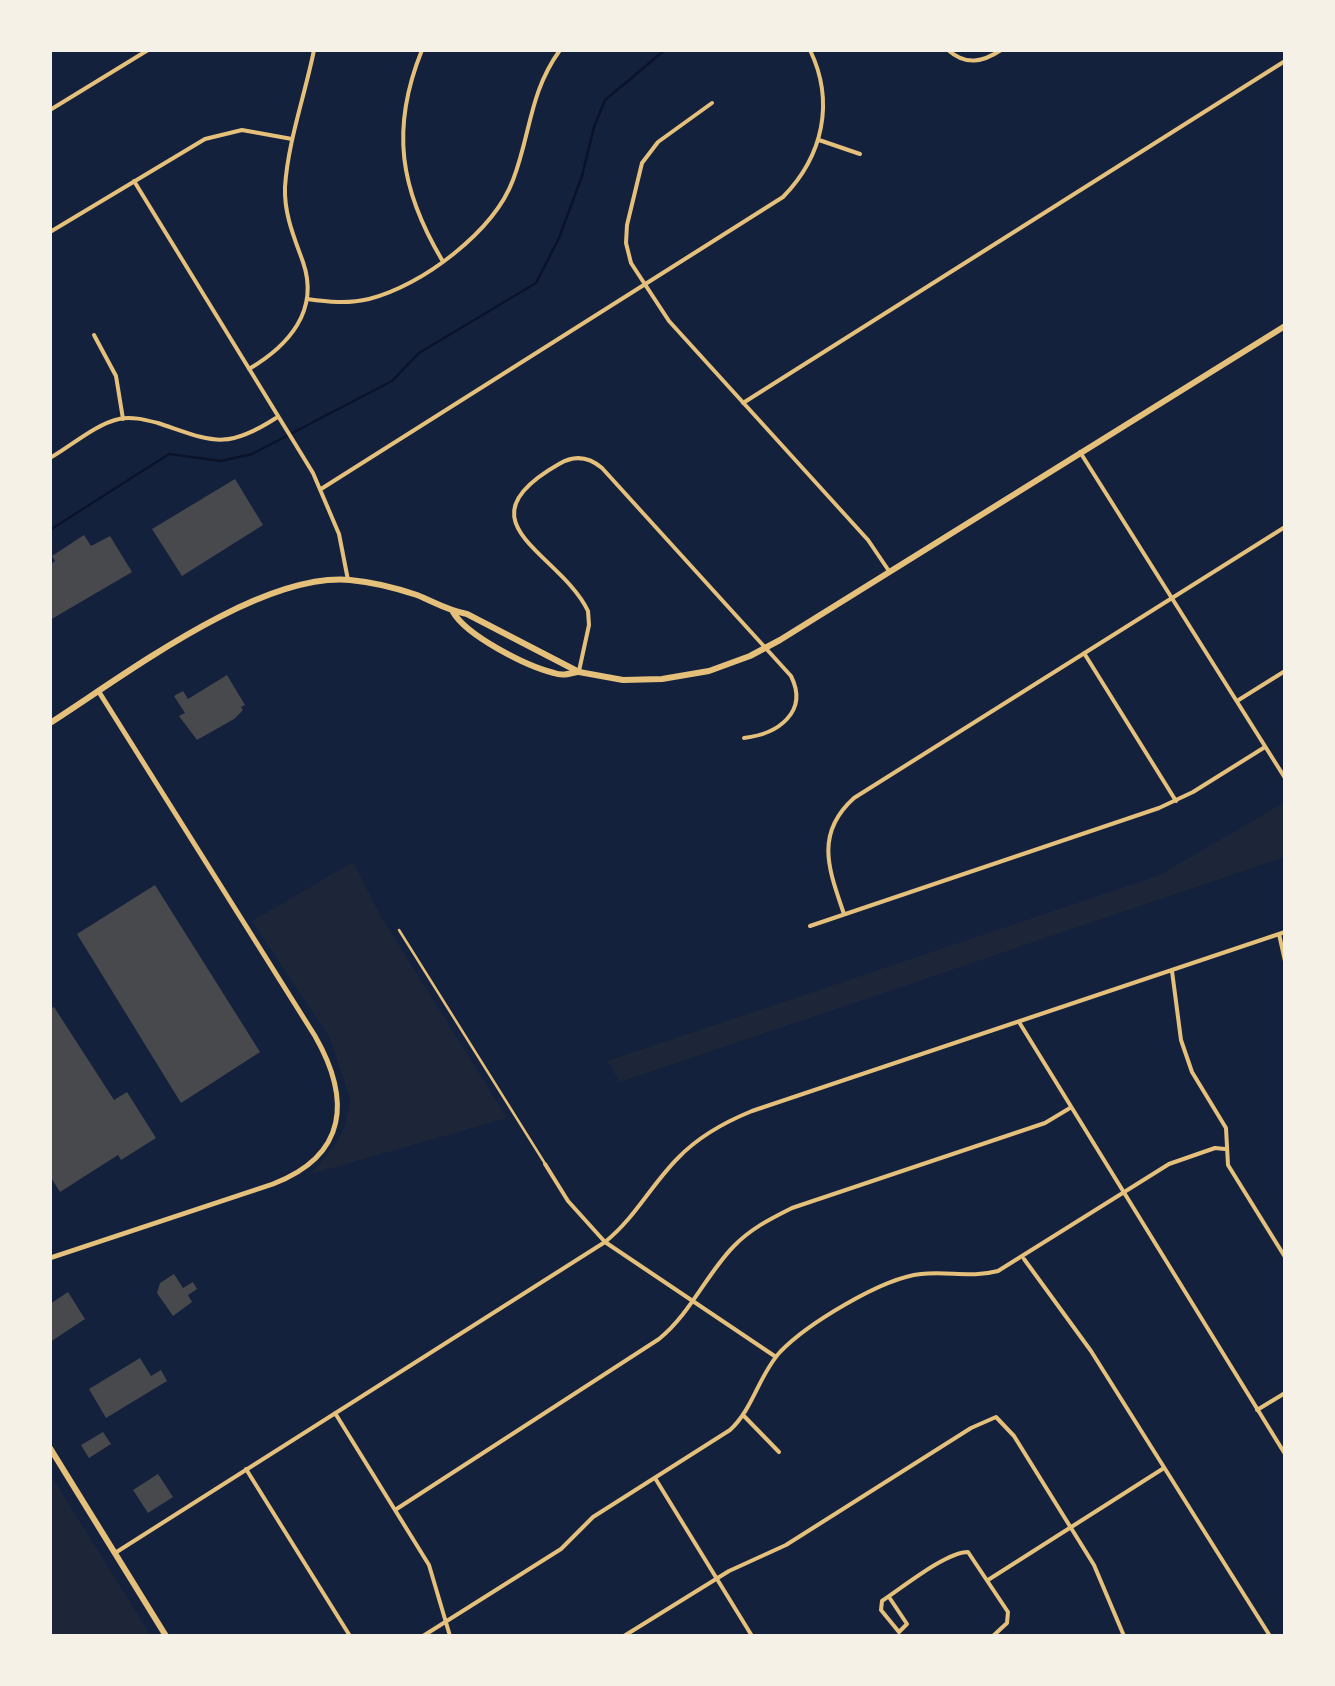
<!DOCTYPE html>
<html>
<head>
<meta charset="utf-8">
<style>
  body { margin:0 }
  #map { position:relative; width:1335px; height:1686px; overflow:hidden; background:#14213d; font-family:"Space Grotesk",sans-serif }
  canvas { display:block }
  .frame { position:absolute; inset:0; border:52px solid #f6f1e7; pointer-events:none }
</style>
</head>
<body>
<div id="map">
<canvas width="1335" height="1686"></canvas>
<div class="frame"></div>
</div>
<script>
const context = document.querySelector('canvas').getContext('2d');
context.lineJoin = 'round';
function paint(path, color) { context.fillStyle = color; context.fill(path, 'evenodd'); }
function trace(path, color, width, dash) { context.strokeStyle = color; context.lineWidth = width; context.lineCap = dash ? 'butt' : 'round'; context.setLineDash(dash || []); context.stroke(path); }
paint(new Path2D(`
  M1285 802V857L620 1082 607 1061 1158 876Z
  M353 862 380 915 507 1118 311 1174 336 1144 344 1129 351 1101 330 1038 252 921Z
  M50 1474 151 1636H50Z`), '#1d2539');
trace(new Path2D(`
  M50 530 169 454 221 461 252 454 392 381 419 353 536 283 559 238 582 176 594 127 605 100 665 50`), '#0b132b', 2.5);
paint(new Path2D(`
  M235 479 263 525 182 576 152 529Z
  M84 535 91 546 110 536 132 572 50 620V565L55 561 52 556Z
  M227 675 245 705 241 707 243 710 234 719 197 740 179 716 185 713 174 696 183 691 188 699Z
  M155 885 260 1052 181 1103 77 934Z
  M54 1007 114 1100 127 1092 156 1138 121 1160 118 1155 60 1192 50 1176V1009Z
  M174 1274 183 1288 193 1282 197 1289 188 1295 192 1302 173 1316 157 1293 160 1283Z
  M68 1292 85 1319 50 1342V1304Z
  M140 1358 151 1376 161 1370 167 1381 106 1418 89 1389Z
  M103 1432 111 1444 89 1458 81 1445Z
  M158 1474 173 1497 148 1513 133 1490Z`), '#48494c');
trace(new Path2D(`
  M399 930 544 1162`), '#e5c07b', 2.5);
trace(new Path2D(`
  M422 50C390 129 400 189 442 260
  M948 50C966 66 983 62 1001 50
  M712 103 658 142 642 163 627 225 626 243 631 263 669 321 868 540 889 571
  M50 110 148 50
  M819 140 860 154
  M134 181 313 473 339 534 348 580
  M50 232 205 139 242 130 292 139
  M307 299C328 302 348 304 369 299 422 286 494 231 513 180 531 133 529 93 560 50
  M94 335 116 376 123 419
  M249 369C288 346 320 311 303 262 294 237 284 214 285 187 288 141 305 95 314 50
  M743 403 1285 61
  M1080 452 1285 778
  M50 458C71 446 96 424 119 419 131 416 146 420 158 423 212 441 225 451 276 418
  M321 489 783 197C823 156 835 102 810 50
  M1084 653 1176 801
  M579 671 589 625 588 611C560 552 455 523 559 464 574 455 589 457 602 468L791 676C809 712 778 734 744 738
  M1237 701 1285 671
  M844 914C829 870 814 834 854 798L1285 527
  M810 926 1159 808 1193 792 1265 747
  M1279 934 1285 961
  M1172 971 1181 1040 1192 1072 1226 1128 1228 1165 1285 1257
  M1019 1022 1285 1454
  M545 1164 568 1201 605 1242 776 1357
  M1024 1259 1091 1351 1270 1636
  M1257 1410 1285 1393
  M335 1413 429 1565 450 1636
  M744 1416 779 1452
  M246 1469 350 1636
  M655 1478 752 1636
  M395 1510 659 1339C690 1314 706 1275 733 1247 750 1229 770 1219 792 1208L1045 1123 1070 1108
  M115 1553 605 1242C635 1218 651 1185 678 1158 698 1137 725 1122 752 1111L1285 932
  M988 1580 1164 1468
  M889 1597 907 1624 899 1632 881 1610 882 1601C902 1588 946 1552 968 1552L1008 1612 1007 1623 993 1636
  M423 1636 561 1549 593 1517 730 1430C753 1409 759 1375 780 1352 807 1324 882 1278 921 1274 947 1271 972 1278 998 1271L1169 1164 1215 1148 1225 1149
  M624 1636 729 1571 786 1545 971 1428 996 1417 1014 1436 1094 1565 1124 1636`), '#e5c07b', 4);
trace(new Path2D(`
  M50 1258 273 1184C348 1155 351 1099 315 1036L99 692`), '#e5c07b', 5);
trace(new Path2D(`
  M453 612C467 636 526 666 554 673 562 676 569 674 577 672
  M50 723C125 675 260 572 350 580 372 582 396 588 417 595 434 602 449 611 467 614L579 672 623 680 662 679 709 671 750 656 780 640 1285 326
  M50 1448 166 1636`), '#e5c07b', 6);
</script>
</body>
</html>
